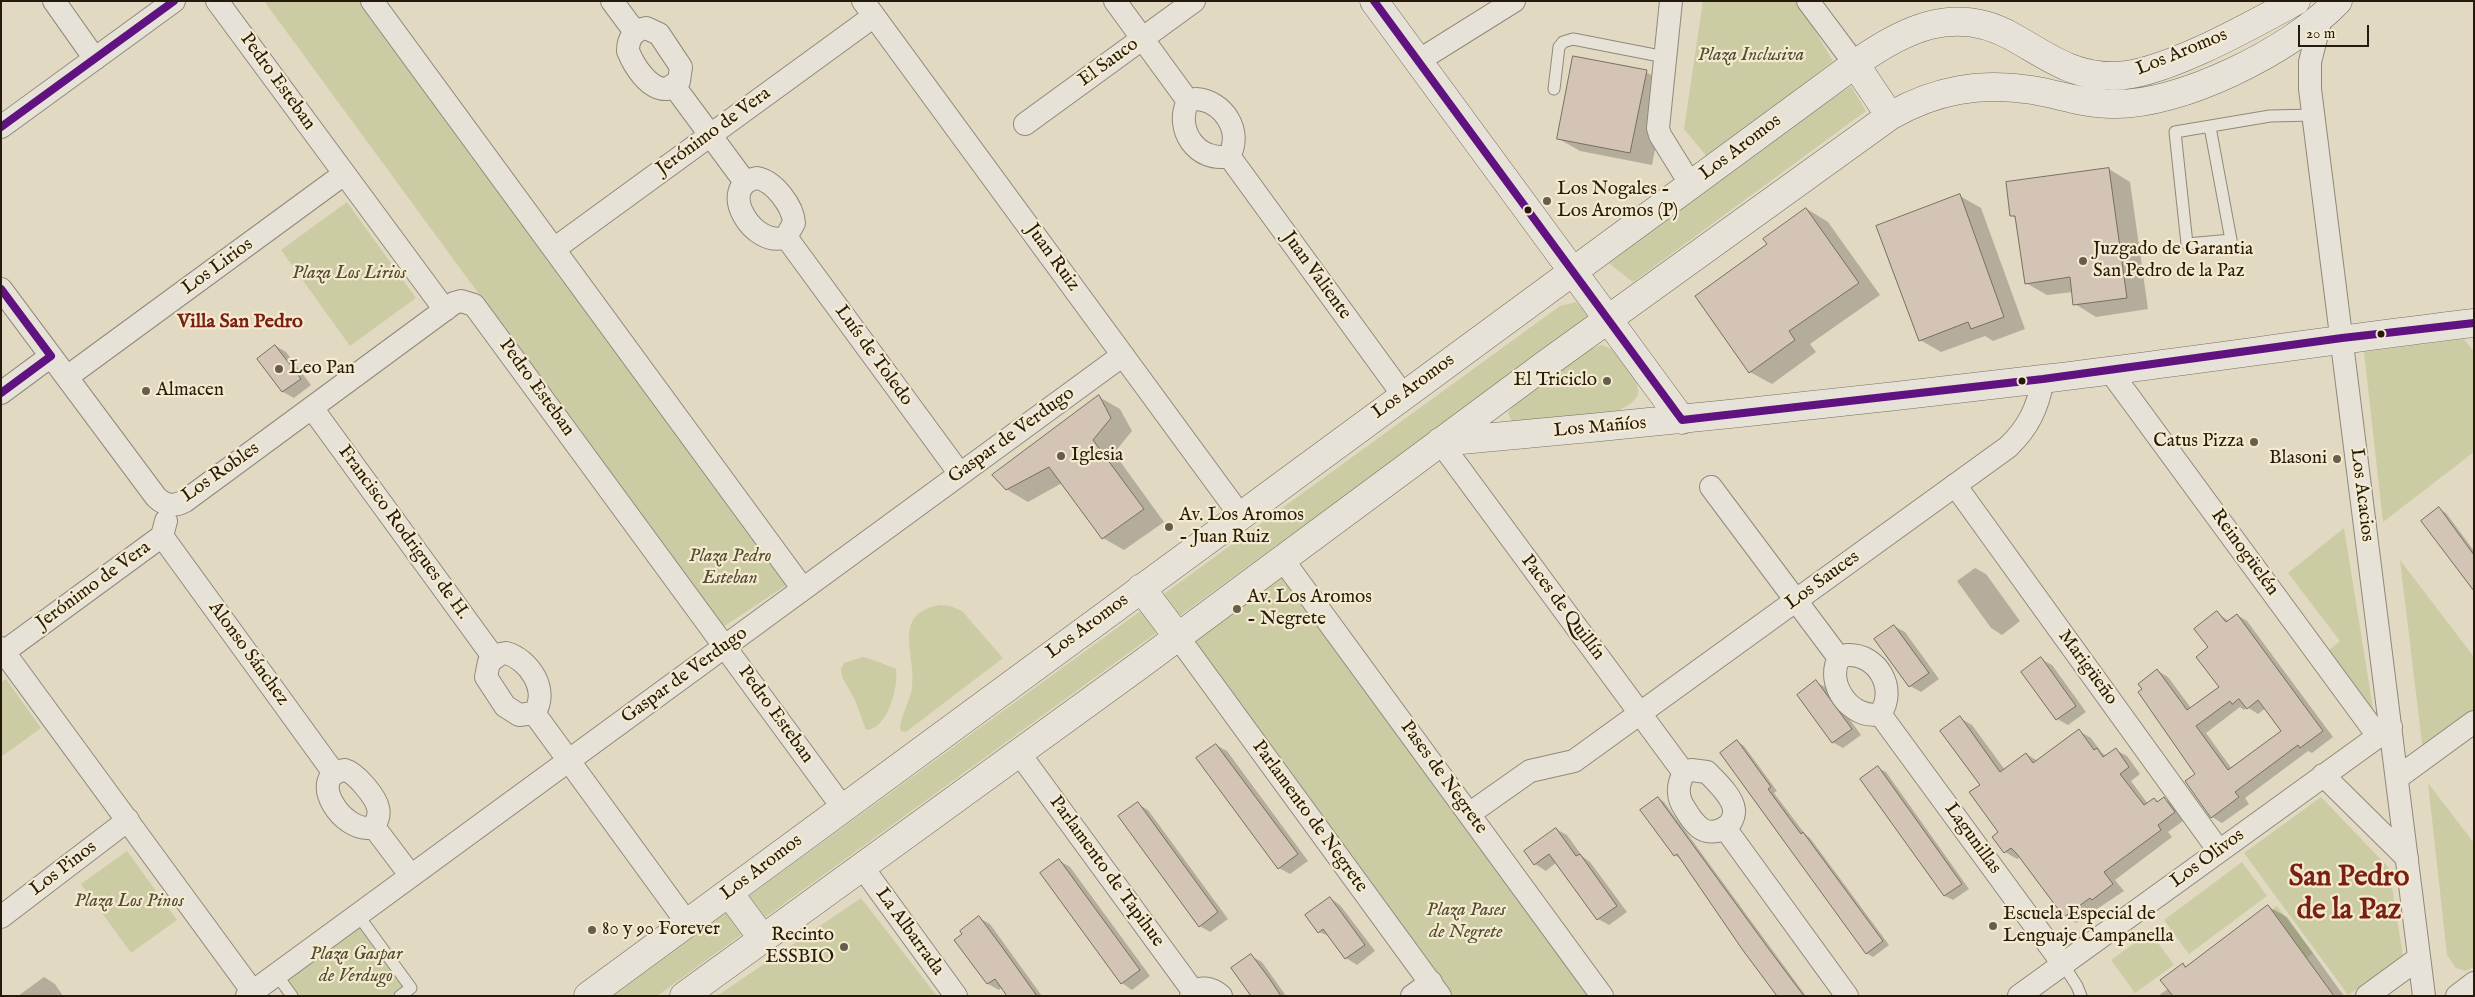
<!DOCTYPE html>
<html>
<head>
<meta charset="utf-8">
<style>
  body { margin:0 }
  #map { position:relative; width:2475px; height:997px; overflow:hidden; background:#e1d9c2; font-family:"IM FELL English",serif }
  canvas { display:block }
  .frame { position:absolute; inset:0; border:2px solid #261a0c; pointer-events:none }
  .scale { position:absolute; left:2298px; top:25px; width:71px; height:22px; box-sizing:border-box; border:2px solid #261a0c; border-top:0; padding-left:6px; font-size:15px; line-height:18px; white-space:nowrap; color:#261a0c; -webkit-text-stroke:4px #f4eacf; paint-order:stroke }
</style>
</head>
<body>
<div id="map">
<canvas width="2475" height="997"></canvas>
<div class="frame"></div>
<div class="scale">20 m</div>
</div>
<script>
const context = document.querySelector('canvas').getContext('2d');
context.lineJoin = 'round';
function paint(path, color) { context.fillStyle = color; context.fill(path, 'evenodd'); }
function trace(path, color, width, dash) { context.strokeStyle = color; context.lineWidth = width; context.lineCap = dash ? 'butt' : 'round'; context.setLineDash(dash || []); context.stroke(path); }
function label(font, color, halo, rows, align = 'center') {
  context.font = font + ' "IM FELL English",serif'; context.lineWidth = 4.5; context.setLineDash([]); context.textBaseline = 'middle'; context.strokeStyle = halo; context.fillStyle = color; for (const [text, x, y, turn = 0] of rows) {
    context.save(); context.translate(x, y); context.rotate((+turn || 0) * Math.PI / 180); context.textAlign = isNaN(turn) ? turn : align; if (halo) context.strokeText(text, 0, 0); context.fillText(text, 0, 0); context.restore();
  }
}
paint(new Path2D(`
  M264 1H361L791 582 723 627Z
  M1703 1H1797L1833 61 1708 158 1684 129Z
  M1851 86 1866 111 1633 282 1602 258Z
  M347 202 416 298 350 346 281 250Z
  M1576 302 1588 316 1552 345 657 996H611L1560 306Z
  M2464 339 2474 352V452L2383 522 2364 352Z
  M1601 345C1620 348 1639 375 1638 394 1628 422 1546 420 1519 423L1511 420 1508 413 1515 403 1586 351Z
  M2344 528 2375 721 2325 653 2340 641 2288 573Z
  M2400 560 2474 657V714L2423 752Z
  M1279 572 1590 996H1451L1189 637Z
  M940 605 950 606 962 611 1003 658 906 732 901 731C897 724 911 698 912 688 917 655 890 614 940 605Z
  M862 657C866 657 890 666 896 669 899 687 887 730 866 730L855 700 842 677 841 669 844 663Z
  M6 679 41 728 1 757V682Z
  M2428 783 2474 843V967L2465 971 2456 968 2447 955Z
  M2321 797 2389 868 2403 956 2348 995 2244 853Z
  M127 851 177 920 131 953 81 884Z
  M2242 862 2267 896 2189 954 2164 920Z
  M861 898 937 996H717Z
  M2277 906 2313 953 2307 958 2272 910Z
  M363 924 408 987 396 996H295L284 982Z
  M2150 932 2174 965 2135 993 2111 960Z`), '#cccca4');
paint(new Path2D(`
  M1646 72 1668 84 1652 165 1580 151 1559 139Z
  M2109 169 2130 182 2148 309 2096 317 2075 304 2073 292 2047 295 2026 283 2017 219 2012 215Z
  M1960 196 1981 208 2025 329 1993 341 1985 336 1941 352 1920 340Z
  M1807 209 1828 222 1880 295 1810 344 1816 352 1772 384 1750 372 1769 245Z
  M276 346 286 352 311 385 294 398 283 392 258 359Z
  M1099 397 1120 409 1132 431 1114 453 1164 522 1124 550 1103 538 1062 483 1028 502 1006 489Z
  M2439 509 2446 513 2474 551V589Z
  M1975 568 1986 574 2020 621 2002 635 1991 628 1957 581Z
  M2217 613 2229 621 2237 615 2247 621 2333 737 2312 753 2308 751 2245 798 2249 804 2222 823 2212 817 2158 671 2168 677 2191 708 2221 687 2210 648ZM2240 707 2244 710 2247 707 2258 714 2266 708 2283 732 2232 769 2206 733Z
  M1894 626 1905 632 1939 679 1921 692 1910 686Z
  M2041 659 2052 665 2086 712 2068 725 2057 719Z
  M1816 682 1827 688 1861 735 1843 748 1832 742Z
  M1960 718 1972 725 2005 770 2026 754 2038 761 2079 731 2091 738 2102 753 2107 756 2116 750 2127 756 2140 774 2131 781 2148 804 2154 799 2159 802 2164 799 2176 805 2186 819 2168 832 2172 837 2115 880 2124 891 2076 923 2065 916 2020 857 2017 859 2005 852 1994 837 2000 833 1982 785Z
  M1738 742 1744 746 1777 791 1774 793 1805 834 1810 838 1889 945 1873 957 1866 953Z
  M1216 745 1227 751 1308 861 1290 874 1279 868Z
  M1878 768 1886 772 1969 889 1953 900 1945 896 1862 779Z
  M1658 798 1664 802 1806 996H1778L1681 859 1675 855Z
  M1138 804 1148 810 1228 919 1210 932 1200 926Z
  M1556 829 1567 835 1582 856 1590 862 1627 912 1609 925 1598 919 1557 862 1546 871 1535 864 1525 851Z
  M1060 861 1070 867 1150 976 1132 990 1122 983Z
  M1330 898 1340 905 1375 951 1357 965 1346 958 1331 937 1319 932Z
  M2269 907 2287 917 2344 996H2158L2169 988 2183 965 2186 967Z
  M979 918 990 924 1042 996H1009L1002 987 999 990 988 984 956 941Z
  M1251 956 1262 962 1286 996H1253Z
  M44 977 55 984 63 996H18Z`), '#0003');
const building = new Path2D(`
  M1573 56 1647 70 1630 153 1557 139Z
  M2109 168 2127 298 2073 305 2070 277 2025 284 2015 216H2010L2006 182Z
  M1960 194 2004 317 1971 329 1968 322 1919 341 1876 226Z
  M1806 208 1859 283 1789 331 1795 340 1749 373 1695 296 1767 244 1763 239Z
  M275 345 301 379 282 392 257 359Z
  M1099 395 1111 418 1093 440 1144 509 1102 539 1049 467 1006 490 992 475Z
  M2439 507 2474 555V591L2421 521Z
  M2217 611 2226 622 2237 614 2323 731 2300 748 2298 745 2235 792 2239 797 2211 818 2185 781 2195 774 2138 692 2142 689 2138 684 2157 669 2187 710 2219 687 2196 657 2208 647 2194 629ZM2239 699 2247 709 2258 700 2281 731 2228 770 2196 726 2230 701 2232 704Z
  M1894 625 1929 673 1909 687 1874 639Z
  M2041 657 2076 706 2056 720 2021 672Z
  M1816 680 1852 729 1832 743 1797 695Z
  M1960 716 2000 772 2026 753 2033 763 2079 729 2094 750 2097 748 2103 757 2116 748 2129 767 2120 774 2144 805 2154 798 2157 802 2164 797 2175 812 2158 825 2161 830 2104 872 2113 884 2092 900 2090 898 2064 917 2017 854 2011 848 2004 853 1992 837 1998 832 1969 792 1980 785 1940 731Z
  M1737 740 1771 787 1768 789 1801 834 1803 832 1883 941 1866 954 1720 753Z
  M1216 744 1298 854 1278 869 1196 758Z
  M1878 766 1962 884 1944 896 1860 779Z
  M1658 797 1771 952 1804 996H1777L1742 949 1677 854 1674 856 1640 810Z
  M1138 802 1218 912 1199 927 1118 816Z
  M1556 828 1576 856 1580 854 1617 906 1597 920 1549 854 1534 865 1524 851Z
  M1059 859 1140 970 1121 984 1040 873Z
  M1330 897 1365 945 1345 959 1323 929 1318 933 1305 915Z
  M2268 905 2334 996H2173L2160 980 2183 963 2185 967Z
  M979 916 1002 947 1037 996H1007L995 979 987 984 954 940 962 934 960 931Z
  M1251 954 1269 978 1281 996H1251L1231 968Z`);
paint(building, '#d3c4b6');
trace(building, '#766f62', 1);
const lane = new Path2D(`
  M1554 89 1559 47 1563 42 1573 39 1665 57
  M2210 127 2231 240 2187 244 2175 132 2270 116 2314 115
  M358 915 411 988 400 996
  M2063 964 2077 986 2081 996
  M276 974 292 996`);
const street = new Path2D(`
  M54 1 95 59
  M217 1 445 310
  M372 1 803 589
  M612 1 635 32
  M863 1 1240 515
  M1115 1 1188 101
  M1671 1 1658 128 1660 135 1691 185
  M1808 1 1855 64
  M2321 18 2310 62V89L2424 996
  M646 28 659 34 681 67 679 81 667 89C649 90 634 66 628 51 628 38 634 30 646 28Z
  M1418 61 1514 1
  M674 86 745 182
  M1196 99C1224 101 1243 132 1229 156 1197 163 1174 129 1188 101Z
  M1025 124 1194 1
  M1 127 174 1
  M1229 156 1403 395
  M757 178C774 181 793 206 794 223L786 237C754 250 715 186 757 178Z
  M786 237 960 474
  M554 249 874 16
  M1 289 156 497C165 506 174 507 185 501L454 303 461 301 474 305 843 808
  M2110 371 2378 736
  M67 377 344 174
  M1 393 51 356
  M312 408 494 658
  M1440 442 1684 773
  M1955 485 2219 851
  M1711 487 1839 658
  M162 536 334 773
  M1283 560 1602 996
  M1178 637 1440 996
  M1 648 253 992
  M506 653C529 659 550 691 534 713L519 715 505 706 486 677 489 662 500 654Z
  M1 654 162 536 166 521
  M1847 655C1877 653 1898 689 1880 714 1851 720 1825 684 1839 658Z
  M534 713 688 924
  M1880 714 2063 964
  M1019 753 1193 991
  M345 770C356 773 376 797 378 808 380 815 377 821 374 827 343 836 305 775 345 770Z
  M1691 770 1707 772C1716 781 1733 797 1734 810 1735 828 1713 837 1700 828 1694 823 1689 816 1685 809 1677 798 1677 785 1684 773Z
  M2323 775 2407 858
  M2397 778 2474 722
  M1469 814 1530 771 1574 761 2008 447C2029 427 2038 407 2043 379
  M374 827 411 876
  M1725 828 1847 996
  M863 868 956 996
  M1 917 128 820
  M247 996 1123 355
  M1191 996C1198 984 1212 988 1221 996
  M1412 996 1431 982
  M2019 996 2391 727
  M2367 996 2419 958
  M2457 996 2474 983`);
const secondary = new Path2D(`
  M1374 1 1682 420
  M1855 64 1890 116
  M1440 442C1641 424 1842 403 2043 379 2187 362 2330 340 2474 323
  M1141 588 1178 637
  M729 893 763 939
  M588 996 1855 64C1904 29 1955 4 2013 37 2047 56 2071 76 2114 76 2162 76 2252 25 2296 1
  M684 996 1140 665 1546 364 1890 116C1935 90 1980 82 2032 90 2058 94 2084 104 2111 104 2178 107 2292 50 2338 1`);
trace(lane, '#90897b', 13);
trace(street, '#90897b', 24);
trace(secondary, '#766f62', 29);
trace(lane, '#e7e2d7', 11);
trace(street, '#e7e2d7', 22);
trace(secondary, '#e7e2d7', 28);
trace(new Path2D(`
  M1374 1 1682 420 2043 379 2342 338 2474 323
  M1 127 174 1
  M1 289 51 356 1 393`), '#5f1280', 8);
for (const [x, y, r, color] of [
  [1547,201,5,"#675d4c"],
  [1528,210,4.5,"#261a0c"],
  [2083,261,5,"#675d4c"],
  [2381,334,4.5,"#261a0c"],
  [279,369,5,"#675d4c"],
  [1607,381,5,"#675d4c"],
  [2022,381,4.5,"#261a0c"],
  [146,391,5,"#675d4c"],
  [2254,442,5,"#675d4c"],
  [1061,456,5,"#675d4c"],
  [2337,459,5,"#675d4c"],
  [1169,527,5,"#675d4c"],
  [1237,609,5,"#675d4c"],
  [1993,926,5,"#675d4c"],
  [592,930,5,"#675d4c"],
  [844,947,5,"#675d4c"]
]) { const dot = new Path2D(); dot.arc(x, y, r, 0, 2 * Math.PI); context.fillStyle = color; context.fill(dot); trace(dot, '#f4eacf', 2); }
label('19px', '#261a0c', '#f4eacf', [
  ["Los Aromos",2182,53,-22],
  ["El Sauco",1109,63,-36],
  ["Pedro Esteban",277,82,54],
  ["Jerónimo de Vera",714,132,-36],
  ["Los Aromos",1741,148,-37],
  ["Juan Ruiz",1052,258,54],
  ["Los Lirios",218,267,-36],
  ["Juan Valiente",1316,276,54],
  ["Luís de Toledo",873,356,54],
  ["Los Aromos",1414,387,-36],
  ["Pedro Esteban",536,388,54],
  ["Los Mañíos",1600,428,-5],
  ["Gaspar de Verdugo",1012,436,-36],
  ["Los Robles",221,473,-35],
  ["Los Acacios",2361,495,83],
  ["Francisco Rodrigues de H.",403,533,54],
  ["Reinogüelén",2244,553,54],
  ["Los Sauces",1823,581,-36],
  ["Jerónimo de Vera",94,586,-36],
  ["Paces de Quillín",1562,608,53],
  ["Los Aromos",1088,627,-36],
  ["Alonso Sánchez",248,654,54],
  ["Marigüeño",2087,668,54],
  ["Gaspar de Verdugo",685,676,-36],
  ["Pedro Esteban",775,715,54],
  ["Pases de Negrete",1443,778,54],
  ["Parlamento de Negrete",1309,817,54],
  ["Lagunillas",1972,839,54],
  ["Los Olivos",2208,859,-36],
  ["Los Aromos",762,868,-37],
  ["Los Pinos",64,869,-37],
  ["Parlamento de Tapihue",1106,872,54],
  ["La Albarrada",909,932,54]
]);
label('italic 19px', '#524c32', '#f4eacf', [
  ["Plaza Inclusiva",1751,56],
  ["Plaza Los Lirios",349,274],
  ["Plaza Pedro",730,557],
  ["Esteban",730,579],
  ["Plaza Los Pinos",129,902],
  ["Plaza Pases",1466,911],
  ["de Negrete",1466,933],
  ["Plaza Gaspar",356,955],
  ["de Verdugo",356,977]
]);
label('19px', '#261a0c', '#f4eacf', [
  ["Los Nogales -",1557,190],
  ["Los Aromos (P)",1557,212],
  ["Juzgado de Garantia",2093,250],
  ["San Pedro de la Paz",2093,272],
  ["Leo Pan",289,369],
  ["El Triciclo",1597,381,"right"],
  ["Almacen",156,391],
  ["Catus Pizza",2244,442,"right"],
  ["Iglesia",1071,456],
  ["Blasoni",2327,459,"right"],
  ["Av. Los Aromos",1179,516],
  ["- Juan Ruiz",1179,538],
  ["Av. Los Aromos",1247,598],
  ["- Negrete",1247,620],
  ["Escuela Especial de",2003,915],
  ["Lenguaje Campanella",2003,937],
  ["80 y 90 Forever",602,930],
  ["Recinto",834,936,"right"],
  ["ESSBIO",834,958,"right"]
], 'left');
label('bold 20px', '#7a1f14', '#f4eacf', [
  ["Villa San Pedro",240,323]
]);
label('bold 29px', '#7a1f14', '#f4eacf', [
  ["San Pedro",2349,879],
  ["de la Paz",2349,912]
]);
</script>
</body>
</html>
